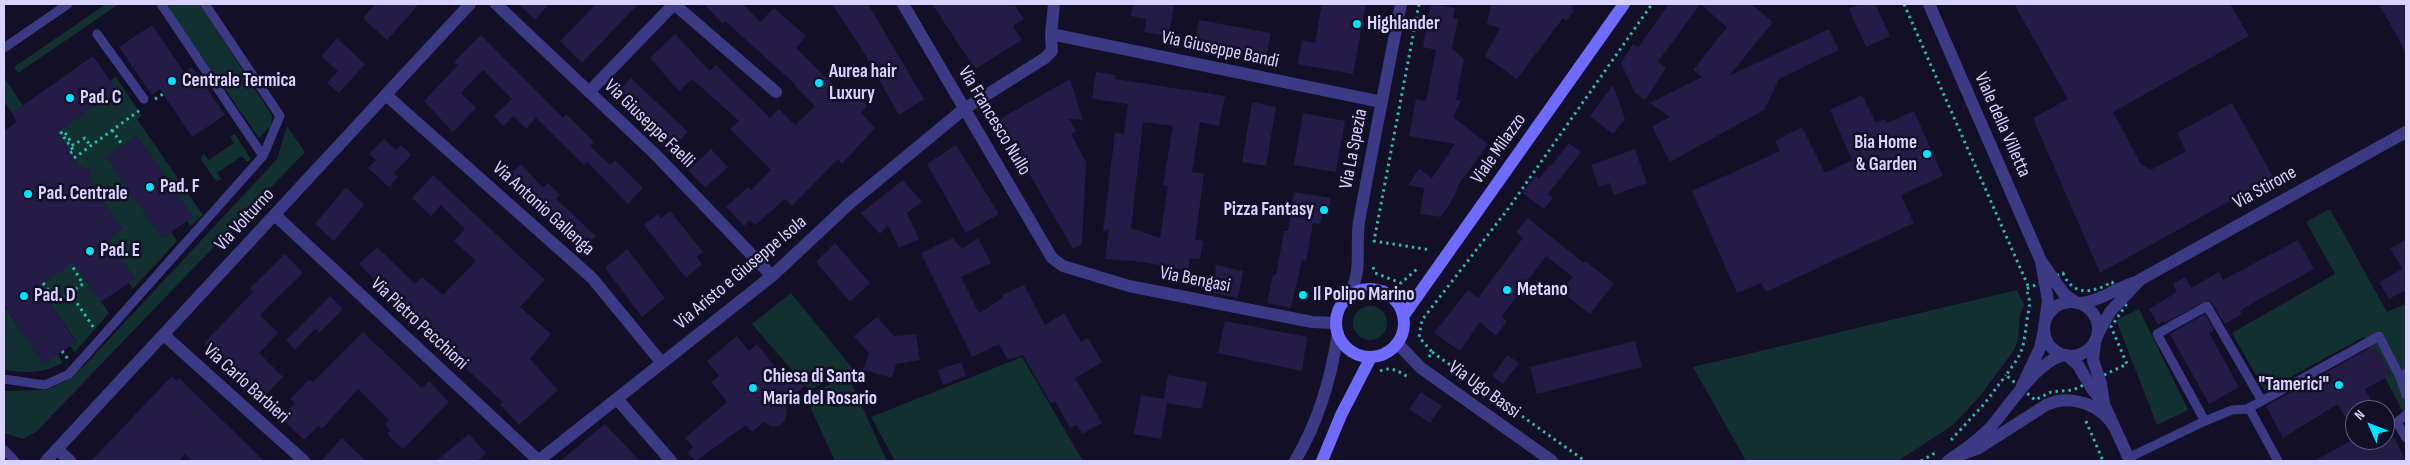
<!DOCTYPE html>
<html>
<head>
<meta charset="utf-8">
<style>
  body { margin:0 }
  #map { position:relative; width:2410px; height:465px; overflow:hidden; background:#130f26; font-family:"Sofia Sans Condensed",sans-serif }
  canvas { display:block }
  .frame { position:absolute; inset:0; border:5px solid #d9d4ff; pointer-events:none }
  .north { position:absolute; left:2345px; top:400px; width:50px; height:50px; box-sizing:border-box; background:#130f26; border:1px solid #625e7d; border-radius:50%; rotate:314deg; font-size:14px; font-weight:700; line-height:20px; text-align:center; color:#d9d4ff }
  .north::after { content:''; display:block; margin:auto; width:18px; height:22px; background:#00e5ff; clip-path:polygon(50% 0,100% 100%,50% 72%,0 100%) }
</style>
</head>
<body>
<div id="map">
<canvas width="2410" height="465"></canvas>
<div class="frame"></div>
<div class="north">N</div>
</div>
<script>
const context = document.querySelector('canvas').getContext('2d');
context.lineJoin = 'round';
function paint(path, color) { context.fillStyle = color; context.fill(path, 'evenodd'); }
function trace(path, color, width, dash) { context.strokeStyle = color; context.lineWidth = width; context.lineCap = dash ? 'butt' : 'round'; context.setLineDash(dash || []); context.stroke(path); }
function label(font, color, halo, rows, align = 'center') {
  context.font = font + ' "Sofia Sans Condensed",sans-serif'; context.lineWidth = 5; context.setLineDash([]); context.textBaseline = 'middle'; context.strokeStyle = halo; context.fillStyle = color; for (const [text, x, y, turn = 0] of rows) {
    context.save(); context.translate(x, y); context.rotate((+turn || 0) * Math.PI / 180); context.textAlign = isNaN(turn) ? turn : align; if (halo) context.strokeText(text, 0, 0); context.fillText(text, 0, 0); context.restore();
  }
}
paint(new Path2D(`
  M106 4H119L18 73 14 67Z
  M167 4H200L272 115 271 126 259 138 166 5Z
  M4 77 23 106 12 113 4 101Z
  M116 77 142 116 137 119 203 215 191 226 187 221 193 217 137 136 107 157 162 238 171 232 177 241 133 289 129 283 135 279 108 239 122 229 89 180 91 173 88 169 79 166 57 132 116 91 110 81Z
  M287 126 305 152 36 432 23 439 4 433 5 391 46 390 64 382 85 365 277 159Z
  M235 134 251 159 247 162 242 156 217 173 222 179 216 181 201 160V157L204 154 209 160 234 143 230 136Z
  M2330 209 2387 312 2406 304V418L2364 337 2265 391 2232 333 2335 274 2306 222Z
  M73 262 109 313 75 352 70 346 76 341 38 286Z
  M2017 290 2024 305 2020 315 2018 340 2014 350 1980 396 1953 425 1898 461H1746L1693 367Z
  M791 293 853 369 809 390 752 324Z
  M1353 323a17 17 0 1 1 34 0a17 17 0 1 1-34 0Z
  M6 309 44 363 58 354 63 363C40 374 29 373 4 370V310Z
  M2139 309 2188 410 2157 425 2116 320Z
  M1022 357 1083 461H895L871 417Z
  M848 376 887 461H835L805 396Z`), '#12302f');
paint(new Path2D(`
  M375 4H419L387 40 363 18Z
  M519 4H549L535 20Z
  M596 4H638L582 63 560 41Z
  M704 4H743L760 22 774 8 806 36 796 48 842 93 848 87 867 106 861 113 875 128 842 164 838 159 792 206 785 199 755 225 750 220 744 226 726 207 748 187 751 190 771 170 730 129 739 121 692 79 679 91 650 58 675 34 710 71 716 65 770 118 779 109 795 125 815 106 794 85 795 84 725 21 723 24Z
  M832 4H868L924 99 899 115 860 46Z
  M932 4H1014L1024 19 1013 26 1022 40 975 69Z
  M1133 4H1174L1169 36 1144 32 1146 19 1131 16Z
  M1322 4H1366L1353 74 1298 64 1302 40 1315 43Z
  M1431 4 1455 8 1453 18 1458 19 1452 49 1464 59 1456 100 1461 101 1453 117 1488 144 1459 184 1454 197 1441 217 1420 214 1424 188 1408 185 1419 169 1432 178 1455 144 1409 136 1416 99 1426 101 1436 50 1423 47Z
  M1491 4H1574L1571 8 1574 11 1566 21 1563 18 1517 79 1485 56 1500 28 1487 24Z
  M1669 4H1751L1773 22 1729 76 1829 29 1839 50 1779 79 1764 110 1670 162 1652 126 1670 117 1650 103 1702 77 1693 70 1727 27 1700 4 1658 62 1666 68 1645 100 1635 93 1621 63 1633 44 1638 48Z
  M1861 4H1875L1890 36 1866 47 1849 9Z
  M2014 4H2230L2249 36 2113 112 2141 164 2151 170 2186 151 2177 133 2232 103 2273 177 2100 273 2033 118 2068 99Z
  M2379 4H2406V53Z
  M1199 20 1271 33 1265 62 1194 49Z
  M152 25 184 72 192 67 225 115 192 137 160 89 152 95 119 47Z
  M481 35 563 118 566 114 594 142 590 146 610 165 615 160 643 188 628 204 587 162 584 165 536 118 526 129 514 116 503 126 494 116 512 99 483 70 461 93 476 108 453 132 424 101 458 65 454 62Z
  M337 38 365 64 339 93 327 83 338 71 321 56Z
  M93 56 117 90 57 132 79 166 91 170V183L122 229 108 239 135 279 101 302 73 262 38 286 76 342 44 364 4 305V131L17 122 12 113Z
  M1096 72 1116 75 1115 79 1225 96 1219 126 1200 122 1192 172 1204 174 1195 240 1203 241 1200 259 1190 258 1188 271 1143 262 1105 259 1109 229 1103 232 1115 133 1124 134 1128 104 1092 99ZM1143 122 1173 126 1163 185 1168 186 1160 238 1131 228Z
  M631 78 688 132 668 152 635 116 634 117 613 97Z
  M1070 79 1083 120 1069 119 1076 131 1071 134 1086 162 1082 244 1073 249 998 120Z
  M1613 85 1625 119 1613 134 1590 116Z
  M1862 95 1876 123 1885 119 1887 123 1914 111 1943 176 1901 195 1914 223 1766 292 1761 283 1737 293 1692 191 1780 151 1775 141 1802 127 1825 173 1852 160 1830 110Z
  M1252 102 1276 107 1266 166 1242 162Z
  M1303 113 1345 121 1336 172 1294 165Z
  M137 136 193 217 162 238 106 157Z
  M384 139 396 150 401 145 411 155 394 173 398 177 389 187 368 168 376 160 369 154Z
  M1569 143 1581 152 1548 194 1553 198 1544 209 1522 193 1536 176 1539 179 1550 165 1551 166Z
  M956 145 999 214 966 233 927 164Z
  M711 149 728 167 705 188 688 170Z
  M1635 149 1647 183 1614 195 1610 183 1599 187 1591 165Z
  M521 164 543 188 548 183 560 195 556 199 596 236 582 250 541 214 507 177Z
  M433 175 545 280 520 307 551 334 530 359 558 390 519 425 500 404 503 402 427 333 431 329 385 286 383 288 359 264 377 247 415 284 422 277 443 295 476 261 454 241 465 229 441 205 431 216 412 198Z
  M903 180 922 202 907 213 919 239 899 248 888 225 880 234 861 213Z
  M346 187 364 205 334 241 315 224Z
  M1294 192 1331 198 1328 216 1322 215 1320 224 1313 223 1306 261 1302 260 1291 308 1267 303 1273 275H1276L1284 231H1288Z
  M670 211 703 252 697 257 702 264 686 278 644 225 658 214 661 218Z
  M1528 218 1584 263 1585 261 1614 283 1590 314 1561 292 1573 277 1546 256 1502 316 1507 322 1496 336 1480 322 1460 351 1434 333 1468 290 1478 298 1523 238 1516 232Z
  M953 238 962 249 978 238 991 263 961 277 979 313 1003 298 1002 295 1024 285 1045 325 1064 313 1081 342 1088 338 1102 362 1075 378 1102 423 1082 434 1077 425 1070 428 1055 401 1051 404 1023 355 1008 360 999 344 972 357 921 253Z
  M2298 240 2314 269 2256 301 2240 311 2242 314 2225 324 2212 303 2208 300 2164 323 2163 321 2158 324 2149 309 2177 292 2173 284 2185 277 2191 288 2219 272 2223 280Z
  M2406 240V290L2389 299 2379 282 2402 269 2390 248Z
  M835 243 870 283 850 302 816 262Z
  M627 249 665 298 642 317 605 268Z
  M285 254 303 273 260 315 278 333 259 353 283 377 263 398 204 343 253 292 250 288Z
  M1216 265 1243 271 1238 298 1213 293Z
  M330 296 343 309 319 333 315 329 295 350 286 340Z
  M2205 314 2214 330 2209 333 2239 387 2209 404 2170 334Z
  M877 317 894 336 916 334 920 360 896 364 892 378 863 370 869 353 854 336Z
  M1225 321 1307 337 1302 371 1218 353Z
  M363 332 422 388 429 381 449 402 403 449 387 434 390 430 385 425 389 420 358 389 322 429 318 426 304 440 281 418 295 403 290 399 310 379 313 382Z
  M737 336 749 351 757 344 788 383 797 376 805 386 784 403 787 412 785 420 779 426H771L764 422 752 432 746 425 696 461 687 453 693 447 685 438 727 402 711 382 719 376 707 361Z
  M1635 341 1642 367 1537 394 1530 367Z
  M2375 345 2391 375 2365 389 2376 410H2355V435L2338 404 2283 438 2266 406Z
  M1507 355 1519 363 1503 384 1492 376Z
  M961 362 966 376 943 385 938 370Z
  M1168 375 1207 382 1202 409 1167 403 1161 439 1134 434 1141 395 1164 399Z
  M172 376 177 381 179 378 264 461H192L185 454 179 461H91Z
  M1421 392 1442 406 1430 423 1409 409Z
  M2385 420 2406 461H2314L2352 440H2385Z
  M605 424 640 461H560Z
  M469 434 486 453 477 461H436Z
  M342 438 366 461H321Z`), '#241b47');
trace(new Path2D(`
  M1419 4 1374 241 1431 250
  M1904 4 2029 288
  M155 99 163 94
  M112 130 123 146
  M70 153 74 151 61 133 64 131 73 145 85 138 90 145
  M74 158 140 110
  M1373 267 1375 273 1401 283 1417 269
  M2063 273C2073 297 2093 293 2112 282L2126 305 2111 327 2127 364 2073 390 2051 392 2035 400 2006 375C2024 351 2023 349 2027 320 2029 305 2032 304 2026 289Z
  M43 283 57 302 70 293 94 328
  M70 293 83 284 71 264
  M62 351 68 359
  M1432 352 1585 461
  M1429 357 1432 352 1419 337 1422 320 1508 209 1652 4
  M1380 371C1391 366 1398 371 1408 377
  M2086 421 2103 461
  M1951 440 1985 403 2006 375
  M1921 461 1935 453`), '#2fb8b0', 3, [2.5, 4]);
trace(new Path2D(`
  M205 4 280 116 263 156
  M97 34 144 99
  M4 48 68 4
  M2406 373 2400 377 2406 395
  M4 379 45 385 69 374 263 156 161 4
  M2262 401 2247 409 2232 410 2205 421 2157 334 2207 306 2262 401 2379 336 2400 377
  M2249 408 2278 461
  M2406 415 2397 422 2406 438
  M4 450 15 461
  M2128 458 2205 421`), '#3d3a85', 9);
trace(new Path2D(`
  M496 4 656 155 772 276
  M903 4 1052 258 1063 266 1129 286 1312 322 1336 323
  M1051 34 1382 102
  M589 92 674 4 776 92
  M386 95 592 278 662 363
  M275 215 539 461
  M2078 303C2098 303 2117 287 2136 282L2406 132
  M2098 334 2110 312 2139 281
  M164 335 304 461
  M617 399 671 461
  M57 449 70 461
  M538 461 772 276 850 203 964 109 1045 58 1052 51 1051 34 1054 4`), '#3d3a85', 12);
trace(new Path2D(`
  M1929 4 2041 261 2048 301 2045 322
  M2041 261 2064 294 2077 303
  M1346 299C1364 275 1355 249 1359 222 1372 149 1387 76 1401 4
  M2044 329a27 27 0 1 1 54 0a27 27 0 1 1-54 0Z
  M2095 342 2093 360 2101 384 2104 403
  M1398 344 1421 368 1552 461
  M2068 356 2078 365 2092 389 2103 402 2130 461
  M2022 386 2040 348 2044 330
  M1957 456 1979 448 2046 405C2072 393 2101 405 2115 428
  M46 461 470 4
  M1295 461C1319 421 1331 379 1338 333
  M1948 461C1963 451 1977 441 1990 428 2008 408 2038 358 2066 355`), '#3d3a85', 12);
trace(new Path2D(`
  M1336 323a34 34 0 1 1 68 0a34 34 0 1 1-68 0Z
  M1404 315 1624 4
  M1322 461 1341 415 1371 357`), '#6f6bff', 12);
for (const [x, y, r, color] of [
  [1357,24,5,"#00e5ff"],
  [172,81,5,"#00e5ff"],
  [819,83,5,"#00e5ff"],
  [70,98,5,"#00e5ff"],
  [1927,154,5,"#00e5ff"],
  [150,187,5,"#00e5ff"],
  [28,194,5,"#00e5ff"],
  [1324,210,5,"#00e5ff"],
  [90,251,5,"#00e5ff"],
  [1507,290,5,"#00e5ff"],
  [1303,295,5,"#00e5ff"],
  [24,296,5,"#00e5ff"],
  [2339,385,5,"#00e5ff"],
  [753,388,5,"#00e5ff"]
]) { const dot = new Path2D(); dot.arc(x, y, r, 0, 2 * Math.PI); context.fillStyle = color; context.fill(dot); trace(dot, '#130f26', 2); }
label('bold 19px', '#d9d4ff', '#130f26', [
  ["Highlander",1367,24],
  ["Aurea hair",829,72],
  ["Luxury",829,94],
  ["Centrale Termica",182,81],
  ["Pad. C",80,98],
  ["Bia Home",1917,143,"right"],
  ["& Garden",1917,165,"right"],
  ["Pad. F",160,187],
  ["Pad. Centrale",38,194],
  ["Pizza Fantasy",1314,210,"right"],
  ["Pad. E",100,251],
  ["Metano",1517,290],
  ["Il Polipo Marino",1313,295],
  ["Pad. D",34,296],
  ["Chiesa di Santa",763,377],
  ["Maria del Rosario",763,399],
  ["\"Tamerici\"",2329,385,"right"]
], 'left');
label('19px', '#d9d4ff', '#130f26', [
  ["Via Giuseppe Bandi",1220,50,12],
  ["Via Francesco Nullo",994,121,59],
  ["Via Giuseppe Faelli",649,124,44],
  ["Viale della Villetta",2002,125,66],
  ["Via La Spezia",1354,149,-79],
  ["Viale Milazzo",1499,149,-55],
  ["Via Stirone",2265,188,-29],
  ["Via Antonio Gallenga",543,209,42],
  ["Via Volturno",245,220,-47],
  ["Via Aristo e Giuseppe Isola",741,273,-40],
  ["Via Bengasi",1195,280,11],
  ["Via Pietro Pecchioni",419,324,43],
  ["Via Carlo Barbieri",246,384,42],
  ["Via Ugo Bassi",1484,390,36]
]);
</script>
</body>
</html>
